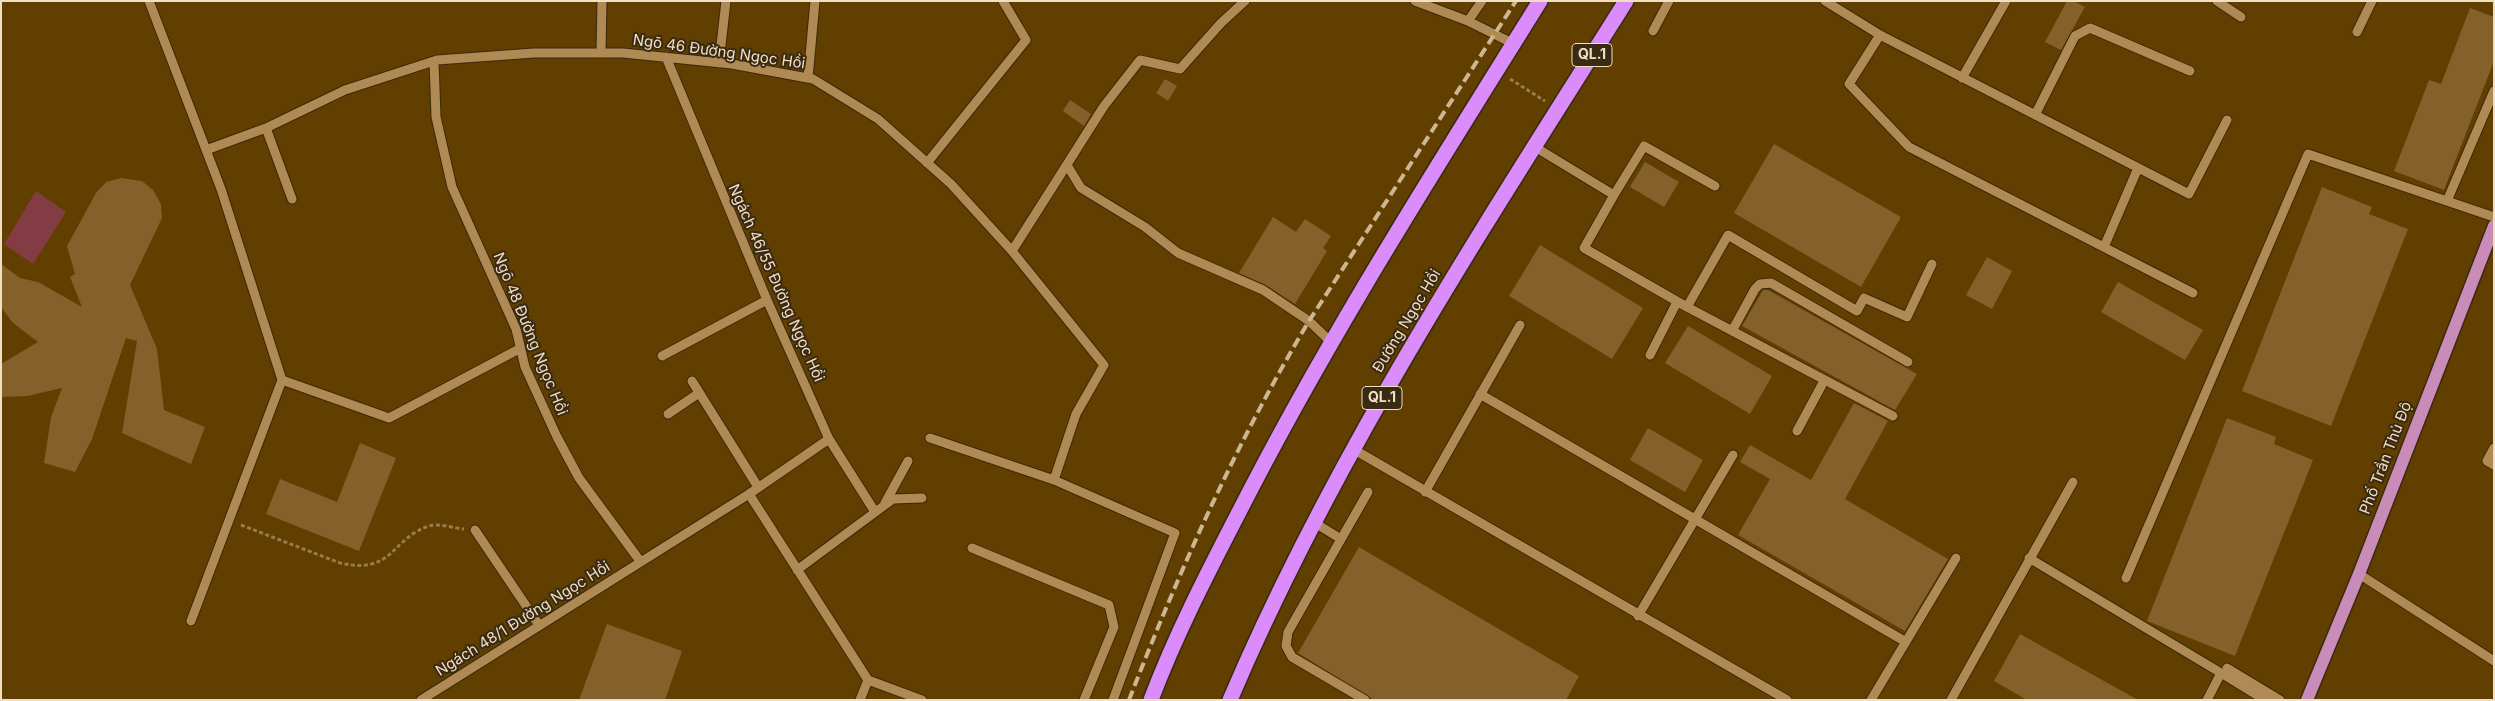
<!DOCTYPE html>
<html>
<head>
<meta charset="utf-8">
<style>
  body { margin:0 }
  #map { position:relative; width:2495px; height:701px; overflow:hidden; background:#603f00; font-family:Inter,sans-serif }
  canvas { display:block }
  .frame { position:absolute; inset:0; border:2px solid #f2dec3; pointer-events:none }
</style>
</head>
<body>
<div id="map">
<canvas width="2495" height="701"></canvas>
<div class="frame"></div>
</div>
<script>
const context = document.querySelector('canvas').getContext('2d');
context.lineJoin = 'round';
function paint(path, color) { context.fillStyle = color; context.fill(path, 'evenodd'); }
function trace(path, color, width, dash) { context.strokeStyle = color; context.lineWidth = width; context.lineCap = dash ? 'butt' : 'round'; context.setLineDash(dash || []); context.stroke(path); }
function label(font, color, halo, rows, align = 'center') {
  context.font = font + ' Inter,sans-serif'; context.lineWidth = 4; context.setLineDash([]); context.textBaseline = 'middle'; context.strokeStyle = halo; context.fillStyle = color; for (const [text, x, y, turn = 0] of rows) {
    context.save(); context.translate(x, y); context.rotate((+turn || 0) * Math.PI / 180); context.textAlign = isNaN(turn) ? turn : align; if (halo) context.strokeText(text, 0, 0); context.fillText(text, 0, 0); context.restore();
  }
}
paint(new Path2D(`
  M36 191 66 212 33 264 4 244Z`), '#833c44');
paint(new Path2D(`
  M2067 1H2074L2085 7 2061 50 2045 42Z
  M2470 8 2494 17V61L2444 190 2394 171 2429 80 2441 84Z
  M1165 79 1177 86 1168 101 1156 93Z
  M1070 100 1091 114 1084 126 1063 111Z
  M1774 144 1901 217 1861 287 1734 213Z
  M1645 162 1679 182 1664 207 1630 187Z
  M121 178 142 181 153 190 161 204 162 218 130 285 157 349 164 410 205 427 191 464 122 433 137 341 126 338 92 439 75 472 44 463 51 417 62 388 27 396 1 397V364L38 342 13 323 1 307V264L20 278 38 282 82 307 70 277 75 274 67 246 96 193 106 182Z
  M2322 187 2372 207 2369 214 2408 229 2331 426 2242 391Z
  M1273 217 1296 232 1305 219 1331 236 1323 248 1327 251 1295 304 1266 285 1239 273Z
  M1540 245 1643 308 1612 359 1509 296Z
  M1987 257 2012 271 1992 309 1966 295Z
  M2118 282 2203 330 2185 360 2101 312Z
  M1763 290H1768L1917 374 1895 410 1742 326Z
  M1688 326 1772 376 1750 414 1665 363Z
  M1854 403 1888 421 1845 499 1948 559 1905 631 1738 535 1770 479 1740 462 1750 445 1811 480Z
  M2227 418 2276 437 2274 444 2313 460 2235 656 2147 621Z
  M1648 428 1703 460 1685 492 1630 460Z
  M360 443 396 458 359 551 266 514 280 479 337 502Z
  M1359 547 1579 676 1566 700H1374L1298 653Z
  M607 624 682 651 665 700H579Z
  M2020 634 2138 700H2027L1994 681Z`), '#84602a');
const minor = new Path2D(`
  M149 1 221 189 282 380 191 621
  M1415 1 1468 21 1514 44
  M1825 1 1880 35 2189 194 2227 120
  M2217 1 2241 17
  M1468 21 1482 1
  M1653 31 1669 1
  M2357 32 2372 1
  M1880 35 1849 84 1909 147 2193 293
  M601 52 602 1
  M666 57 767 300 829 439 875 512
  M434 61 436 117 452 187 516 329 525 367 557 437 579 478 640 561
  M719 63 726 1
  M808 78 815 1
  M1962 78 2006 1
  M2035 115 2075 36 2090 28 2190 71
  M266 128 292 199
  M1535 147 1614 195 1644 146 1715 186
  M206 150 266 128 345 90 437 60 534 53H623L732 64 813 79 878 119 951 184 1012 251 1104 365 1076 414 1054 480 1175 533 1113 700
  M927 163 1026 40 1003 1
  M1067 165 1081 188 1145 227 1178 253 1263 290 1309 321 1331 342
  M1614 195 1584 248 1687 307 1893 416
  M2447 201 2494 91
  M2104 247 2138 168
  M1012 251 1104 106 1140 60 1180 69 1221 23 1245 1
  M1687 307 1728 235 1857 311 1864 298 1907 317 1932 264
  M1732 331 1755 289 1760 284 1771 283 1908 362
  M1650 355 1677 302
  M662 356 767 300
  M282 380 389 418 521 348
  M692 381 758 487
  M1480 394 1906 642
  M668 414 699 393
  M1797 431 1824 381
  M930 438 1054 480
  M829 439 749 494 868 680 922 700
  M2494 448 2487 461 2494 465
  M1353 449 1787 700
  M1425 492 1520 325
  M885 503 908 461
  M1315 523 1341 539
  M475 530 539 625
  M972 548 1109 605 1114 627 1084 700
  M2029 558 2221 673
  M797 570 893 499 922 498
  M2359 574 2494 661
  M2126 578 2308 154 2494 217
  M1638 616 1733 455
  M2227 668 2280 700
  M421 700 749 494
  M860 700 868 680
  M1365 700 1292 657 1286 646 1288 632 1368 492
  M1871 700 1956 558
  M1951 700 2073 482
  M2207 700 2221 673 2265 700`);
const major = new Path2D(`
  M2307 700 2359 574 2494 226`);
const highway = new Path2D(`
  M1151 700C1175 636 1207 574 1238 514 1328 337 1435 170 1540 1
  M1230 700C1335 453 1484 227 1626 1`);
trace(minor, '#3b290c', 11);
trace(major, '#3b290c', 15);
trace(highway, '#3b290c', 18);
trace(new Path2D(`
  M1510 79 1545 101
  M241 525 340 563C394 575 390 539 429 526 438 523 454 528 464 529`), '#987c4b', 3, [4, 2.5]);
trace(minor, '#b08a54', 9);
trace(major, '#c98bb8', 12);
trace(highway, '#d98cfa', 15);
trace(new Path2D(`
  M1129 700C1180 569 1237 441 1309 321L1516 1`), '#cdb692', 4, [10, 5]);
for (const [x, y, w] of [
  [1592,55,40],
  [1382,398,40]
]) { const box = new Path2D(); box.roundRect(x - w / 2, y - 11.5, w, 23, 4); context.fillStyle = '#392a13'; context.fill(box); trace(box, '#f2dec3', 1); }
label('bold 14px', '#f2dec3', null, [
  ["QL.1",1592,55],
  ["QL.1",1382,398]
]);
label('15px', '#f2dec3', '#392a13', [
  ["Ngõ 46 Đường Ngọc Hồi",719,52,8],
  ["Ngách 46/55 Đường Ngọc Hồi",776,283,66],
  ["Đường Ngọc Hồi",1407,321,-59],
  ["Ngõ 48 Đường Ngọc Hồi",530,334,68],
  ["Phố Trần Thủ Độ",2386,458,-69],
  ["Ngách 48/1 Đường Ngọc Hồi",523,619,-32]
]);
</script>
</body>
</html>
